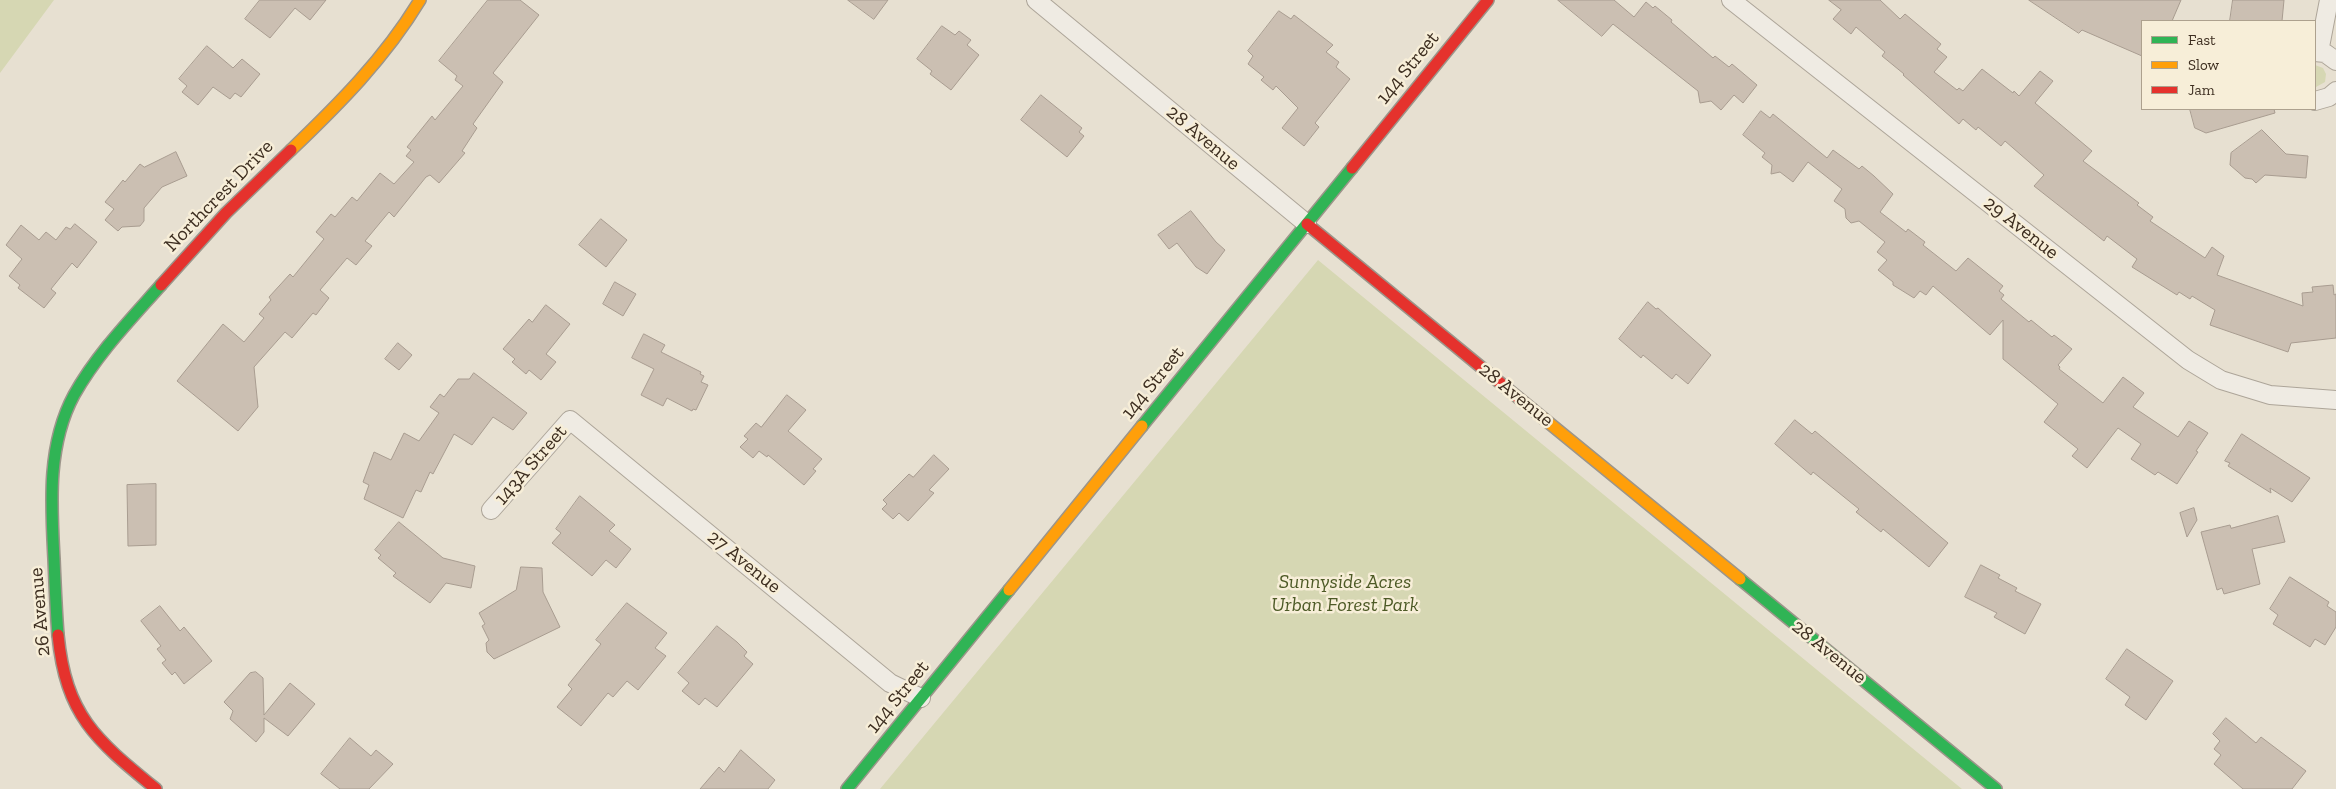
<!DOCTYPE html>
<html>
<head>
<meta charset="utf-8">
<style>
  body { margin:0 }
  #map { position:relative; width:2336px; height:789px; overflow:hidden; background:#e7e0d1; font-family:"Zilla Slab",serif }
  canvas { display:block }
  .legend { position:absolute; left:2141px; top:20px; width:175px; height:90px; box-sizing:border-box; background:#f7eed8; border:1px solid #ada18e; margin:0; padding:6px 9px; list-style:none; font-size:15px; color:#3d2e20 }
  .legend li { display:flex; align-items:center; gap:10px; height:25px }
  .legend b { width:25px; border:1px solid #ada18e }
</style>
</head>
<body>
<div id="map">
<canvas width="2336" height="789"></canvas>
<ul class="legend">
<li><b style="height:6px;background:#30b455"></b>Fast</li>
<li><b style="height:6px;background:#ff9f0a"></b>Slow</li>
<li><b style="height:6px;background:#e5322d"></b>Jam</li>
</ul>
</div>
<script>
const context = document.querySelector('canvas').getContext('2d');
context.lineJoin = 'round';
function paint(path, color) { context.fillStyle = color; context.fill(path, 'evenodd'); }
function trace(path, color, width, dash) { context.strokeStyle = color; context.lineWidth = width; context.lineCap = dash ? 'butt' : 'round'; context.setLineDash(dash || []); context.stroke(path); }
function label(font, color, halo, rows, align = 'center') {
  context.font = font + ' "Zilla Slab",serif'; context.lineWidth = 5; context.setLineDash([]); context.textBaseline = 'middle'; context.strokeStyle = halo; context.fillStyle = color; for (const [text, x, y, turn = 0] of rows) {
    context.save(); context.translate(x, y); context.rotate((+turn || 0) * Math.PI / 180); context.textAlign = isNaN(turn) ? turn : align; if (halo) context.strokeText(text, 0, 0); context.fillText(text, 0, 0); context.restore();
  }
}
paint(new Path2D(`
  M0 0H54L0 73Z
  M2315 65 2323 68 2326 74 2325 82 2316 87Z
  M1318 260 1962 789H880Z`), '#d6d7b3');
const building = new Path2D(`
  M260 0H326L310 20 295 8 270 38 245 19Z
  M488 0H520L539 15 493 73 503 82 473 124 477 128 462 151 465 153 439 183 430 175 426 177 394 217 389 212 365 241 372 246 356 265 347 258 320 290 329 298 316 315 313 313 292 338 285 332 254 367 258 407 238 431 177 381 223 324 244 342 264 318 259 314 271 300 269 297 290 274 293 277 324 239 316 232 331 214 335 217 352 197 357 201 380 173 394 184 414 162 406 156 411 150 407 147 432 116 435 120 463 86 455 80 457 76 439 61Z
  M848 0H888L874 19Z
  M1558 0H1614L1634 17 1646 2 1653 8 1655 6 1672 20 1671 22 1713 58 1715 56 1729 67 1732 64 1757 85 1743 103 1734 95 1721 110 1711 101 1700 103 1698 91 1613 24 1602 36Z
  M1829 0H1880L1900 19 1905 14 1941 44 1937 49 1947 57 1934 72 1957 90 1959 88 1963 91 1982 69 2013 93 2014 91 2019 96 2040 71 2053 81 2035 103 2092 151 2083 161 2139 203 2137 205 2153 217 2150 221 2205 258 2212 247 2224 256 2217 275 2303 306 2302 293 2313 292 2312 287 2333 285 2334 295 2336 294V338L2291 343 2288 352 2210 325 2215 310 2192 296 2190 299 2179 292 2177 295 2132 267 2137 259 2107 236 2104 241 2034 186 2044 175 2005 141 2001 146 1978 127 1976 130 1963 119 1959 124 1903 75 1904 74 1882 56 1885 52 1856 27 1851 34 1833 19 1841 10Z
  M2029 0H2181L2172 21H2142V56L2082 30 2079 33Z
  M2233 0H2284L2282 21H2230Z
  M1279 11 1291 19 1294 15 1333 45 1326 52 1339 62 1336 67 1350 79 1315 123 1319 127 1304 146 1282 128 1298 108 1276 86 1273 90 1261 80 1264 77 1248 64 1253 56 1248 51Z
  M942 26 955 35 959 31 971 40 967 45 979 55 951 90 930 74 932 71 917 59Z
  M207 46 233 68 242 59 260 74 241 97 235 93 230 99 213 87 198 105 182 92 187 86 179 79Z
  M1041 95 1082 128 1079 132 1084 136 1067 157 1021 120Z
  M2190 109H2274L2275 113 2206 133 2195 128Z
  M1761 111 1770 118 1773 114 1827 158 1833 150 1859 169 1862 166 1874 176 1893 194 1880 212 1906 232 1908 229 1925 242 1923 245 1956 271 1968 258 2003 286 1999 291 2004 295 2001 299 2029 322 2031 320 2052 337 2054 335 2072 349 2058 365 2060 367 2059 369 2103 403 2123 377 2144 393 2133 407 2178 437 2189 421 2208 433 2196 451 2198 452 2177 484 2158 472 2155 475 2131 459 2141 444 2118 428 2087 468 2072 456 2078 449 2044 422 2058 404 2003 359V320L1990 335 1933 286 1926 295 1920 291 1914 298 1893 285V282L1878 270 1887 260 1877 252 1885 242 1859 221 1851 223 1846 218 1845 209 1834 201 1842 189 1808 162 1793 182 1780 172 1771 174 1772 165 1762 157 1765 153 1743 135Z
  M2262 130 2286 154 2308 156 2306 178 2265 175 2256 183 2252 179 2245 178 2230 165 2231 153Z
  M176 152 187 176 162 187 144 208V221L140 226 122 227 118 231 105 220 114 209 105 202 123 180 125 182 140 164 144 167Z
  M1191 211 1216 242 1225 250 1207 274 1196 267 1177 243 1169 249 1158 235Z
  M601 219 627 240 606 267 579 245Z
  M75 224 97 242 77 268 72 263 51 289 56 293 44 308 18 288 20 285 9 276 22 259 6 245 21 225 39 240 46 232 56 240 66 227 70 229Z
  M615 282 636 294 623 316 603 304Z
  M1648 302 1656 309 1658 308 1711 355 1688 384 1676 374 1672 379 1643 355 1641 358 1619 339Z
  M546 305 570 324 546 354 556 362 541 380 529 370 526 374 512 362 515 359 503 349 529 319 532 322Z
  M644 334 665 345 661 352 701 372 700 374 704 376 701 382 708 385 696 410 693 409 692 411 667 398 663 406 641 395 654 369 632 358Z
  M398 343 412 355 399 370 385 359Z
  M474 373 527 413 513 430 493 417 472 445 454 434 433 474 430 472 421 492 416 490 403 518 364 499 369 485 363 482 374 452 391 460 404 433 419 441 439 413 430 407 440 394 444 397 458 379H469Z
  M787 395 806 410 788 431 822 459 813 469 816 471 804 485 768 455 767 457 759 451 753 458 740 447 748 439 744 436 756 423 761 427Z
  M1795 420 1812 434 1815 431 1948 543 1929 567 1883 529 1881 532 1856 512 1859 509 1813 472 1811 475 1775 444Z
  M2242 434 2310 478 2292 502 2270 488 2271 493 2228 466 2230 463 2225 461Z
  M934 455 949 469 929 490 934 493 908 521 899 513 893 519 882 509 887 504 883 500 909 474 913 477Z
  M156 484V545L128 546 127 485Z
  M580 496 615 525 609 531 631 549 616 568 606 560 592 576 552 543 561 533 556 529Z
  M2194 508 2197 520 2187 537 2180 513Z
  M2278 516 2285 542 2252 549 2260 584 2224 594 2222 588 2217 590 2201 532 2230 525 2231 528Z
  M399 522 443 558 475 566 471 588 446 583 430 603 393 576 396 573 378 558 381 555 375 550Z
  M1981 565 2000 575 1998 578 2017 588 2015 591 2041 604 2025 634 1994 617 1997 613 1965 597Z
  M521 567 542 568 543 592 560 627 494 659 487 652 486 643 489 640 482 626 485 624 479 613 516 590Z
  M2290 577 2329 602 2327 606 2336 612V627L2325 645 2315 639 2310 647 2273 624 2278 615 2270 609Z
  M627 603 667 633 655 648 666 656 638 690 627 681 613 697 608 693 581 726 557 707 572 689 568 685 601 644 596 640Z
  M160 606 180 631 184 627 212 661 184 684 175 672 172 675 162 663 166 660 157 649 161 646 141 621Z
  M717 626 737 642 747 652 744 656 753 664 717 707 705 698 699 705 682 691 689 683 678 673Z
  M2127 649 2173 681 2146 720 2125 705 2130 697 2106 679Z
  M256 672 263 678 264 715 290 683 315 704 288 736 264 718V732L256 742 230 719 233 711 224 702 250 673Z
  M2226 718 2256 743 2261 737 2306 771 2292 789H2243L2214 764 2221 755 2214 749 2220 741 2213 734Z
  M350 738 371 756 376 750 393 764 369 789H340L321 774Z
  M741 750 775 780 768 789H700L719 767 724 772Z`);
paint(building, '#cbbfb2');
trace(building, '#a89c90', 1);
const street = new Path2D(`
  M1036 0 1307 224
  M1731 0 2188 360 2221 380 2270 395 2336 400
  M2315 52 2325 53 2336 61
  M2319 52 2329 0
  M2315 101 2329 97 2336 91
  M491 510 570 420 890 683 921 698`);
const fast = new Path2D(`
  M1142 426 1352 168
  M1740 579 1996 789
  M58 635C56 609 55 584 54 559 51 504 47 445 74 395 97 354 130 320 161 285
  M847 789 1009 590`);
const slow = new Path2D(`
  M291 150C339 104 385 58 420 0
  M1532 409 1740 579
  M1009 590 1142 426`);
const jam = new Path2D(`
  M1352 168 1488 0
  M1307 224 1532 409
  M161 285 226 213 291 150
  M58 635C66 716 96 740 156 789`);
trace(street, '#ada599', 20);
trace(fast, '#9c958a', 14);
trace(slow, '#9c958a', 14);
trace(jam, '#9c958a', 14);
trace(street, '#efebe3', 18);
trace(fast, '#30b455', 11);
trace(slow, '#ff9f0a', 11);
trace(jam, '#e5322d', 11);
label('20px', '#3d2e20', '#f7eed8', [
  ["144 Street",1408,68,-51],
  ["28 Avenue",1203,138,40],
  ["Northcrest Drive",219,196,-46],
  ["29 Avenue",2021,228,38],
  ["144 Street",1153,383,-51],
  ["28 Avenue",1516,395,39],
  ["143A Street",531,465,-49],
  ["27 Avenue",744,562,39],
  ["26 Avenue",40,612,-95],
  ["28 Avenue",1829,652,39],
  ["144 Street",898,697,-51]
]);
label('italic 20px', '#4d5a26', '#f7eed8', [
  ["Sunnyside Acres",1345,582],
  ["Urban Forest Park",1345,605]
]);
</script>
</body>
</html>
